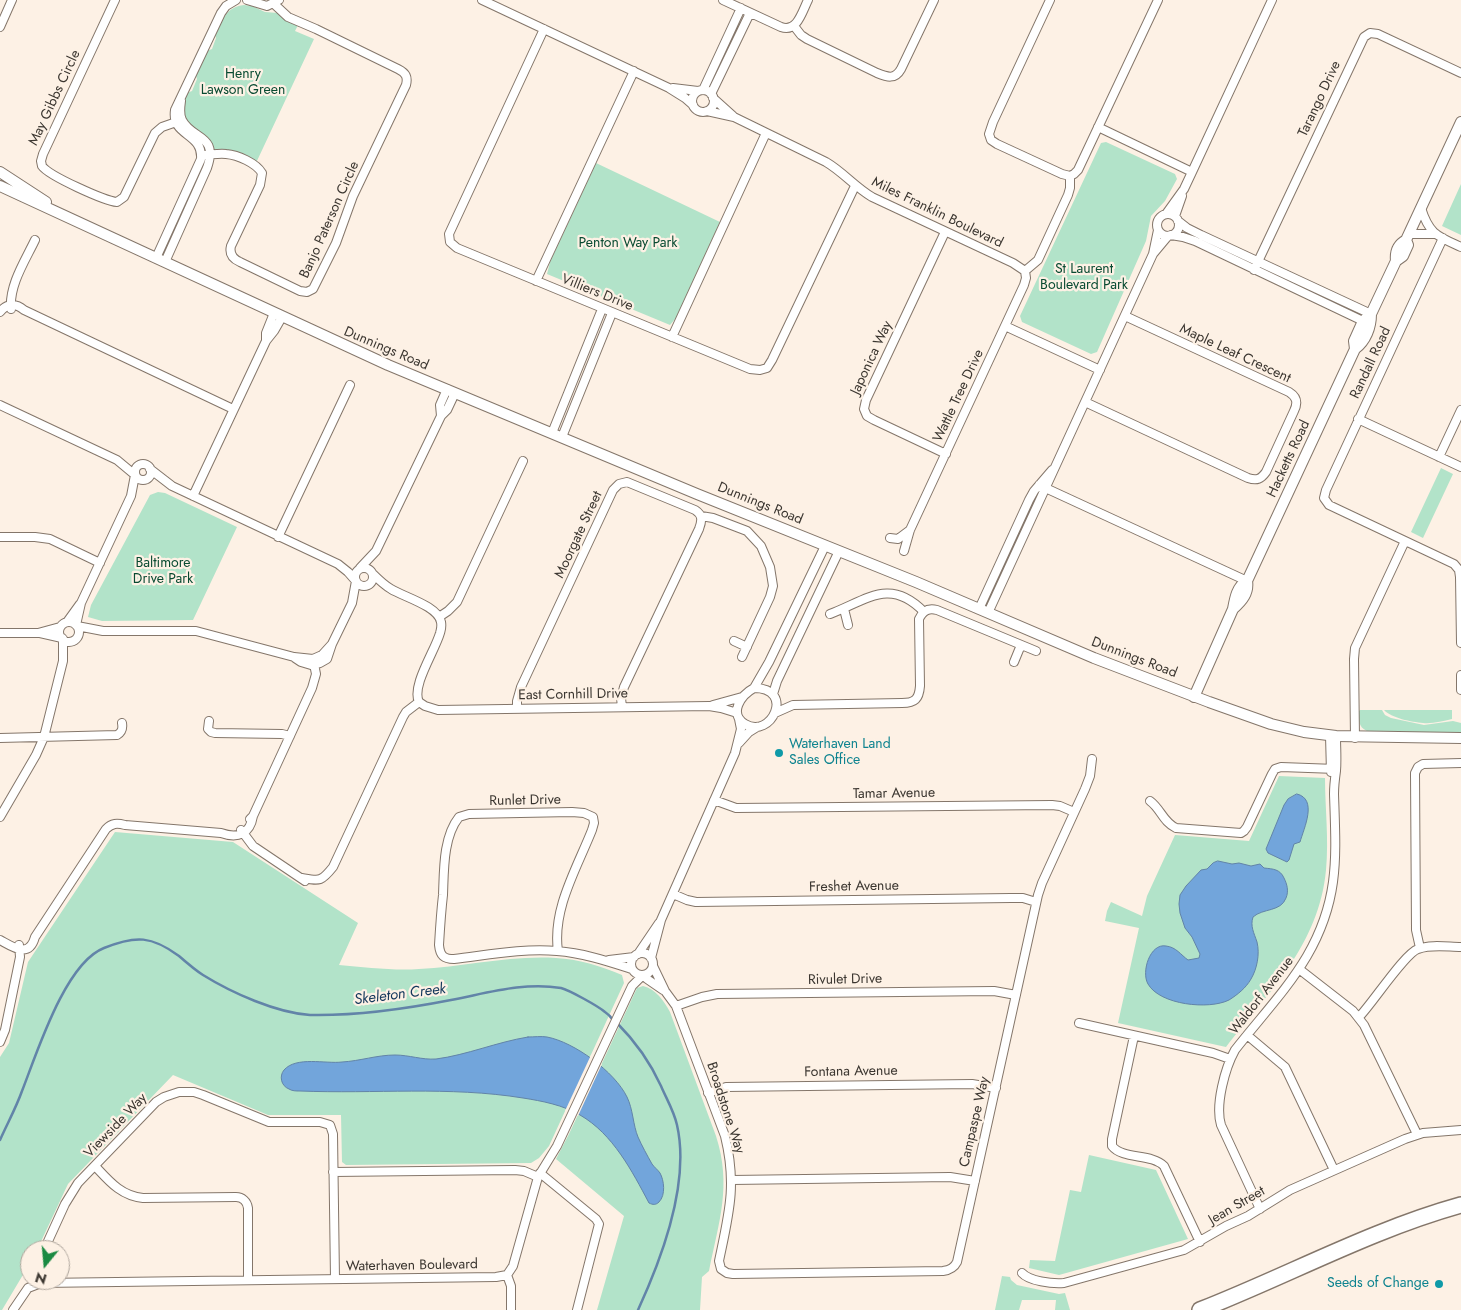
<!DOCTYPE html>
<html>
<head>
<meta charset="utf-8">
<style>
  body { margin:0 }
  #map { position:relative; width:1461px; height:1310px; overflow:hidden; background:#fdf1e5; font-family:Jost,sans-serif }
  canvas { display:block }
  .north { position:absolute; left:20px; top:1240px; width:50px; height:50px; box-sizing:border-box; background:#fdf1e5; border:1px solid #afa69d; border-radius:50%; rotate:197deg; font-size:14px; font-weight:700; line-height:20px; text-align:center; color:#3b3630 }
  .north::after { content:''; display:block; margin:auto; width:18px; height:22px; background:#1a8a42; clip-path:polygon(50% 0,100% 100%,50% 72%,0 100%) }
</style>
</head>
<body>
<div id="map">
<canvas width="1461" height="1310"></canvas>
<div class="north">N</div>
</div>
<script>
const context = document.querySelector('canvas').getContext('2d');
context.lineJoin = 'round';
function paint(path, color) { context.fillStyle = color; context.fill(path, 'evenodd'); }
function trace(path, color, width, dash) { context.strokeStyle = color; context.lineWidth = width; context.lineCap = dash ? 'butt' : 'round'; context.setLineDash(dash || []); context.stroke(path); }
function label(font, color, halo, rows, align = 'center') {
  context.font = font + ' Jost,sans-serif'; context.lineWidth = 4.5; context.setLineDash([]); context.textBaseline = 'middle'; context.strokeStyle = halo; context.fillStyle = color; for (const [text, x, y, turn = 0] of rows) {
    context.save(); context.translate(x, y); context.rotate((+turn || 0) * Math.PI / 180); context.textAlign = isNaN(turn) ? turn : align; if (halo) context.strokeText(text, 0, 0); context.fillText(text, 0, 0); context.restore();
  }
}
paint(new Path2D(`
  M244 5 252 6 265 12 278 13 298 25 295 31 314 39 256 163 215 150 193 129 184 118 183 105 187 93 192 91 197 79 196 76 207 51 212 49 216 38 215 35C222 20 226 7 244 5Z
  M1106 142 1175 174 1177 179 1165 201 1151 216 1146 241 1097 352 1091 354 1022 322 1020 316 1101 143Z
  M596 163 720 222 676 318 670 325 547 274 550 262Z
  M1461 184V235L1442 226Z
  M1441 468 1453 474 1423 538 1411 532Z
  M158 492 165 493 237 527 193 620 102 621 88 617 91 605 150 495Z
  M1360 710H1382L1385 715 1391 718 1424 725 1453 721 1461 723V733L1367 731C1358 727 1359 720 1359 711Z
  M1384 710H1452V719C1443 721 1432 724 1423 723 1412 722 1391 718 1384 710Z
  M1279 776 1325 778C1325 808 1329 839 1326 870 1319 944 1270 991 1226 1047L1118 1023 1139 928 1105 921 1107 911 1111 902 1142 916 1147 896 1175 835 1249 841Z
  M115 832 233 842 358 923 339 965C365 967 394 971 419 969 464 967 510 955 556 958 578 959 601 966 622 975L624 983 549 1146 539 1158 531 1163 346 1165 342 1162 341 1115H268L173 1075 68 1184 37 1250H30V1263L2 1310H0V1057L9 1043 28 962Z
  M643 986C656 989 664 1001 670 1012L716 1136C732 1186 719 1221 709 1271L702 1277 700 1310H597L624 1216 556 1159 569 1134 637 988Z
  M1089 1155 1156 1170 1188 1239 1059 1275 1029 1268 1030 1260 1055 1261 1070 1190 1081 1192Z
  M1002 1276 1010 1277 1011 1280 1017 1285 1059 1294 1065 1293 1070 1310H1055L1056 1300H1022L1019 1310H995Z`), '#b2e3c9');
const water = new Path2D(`
  M1297 794C1318 799 1304 828 1300 842L1294 844 1289 860 1287 862 1268 853 1266 849 1284 805 1288 799Z
  M1218 861 1232 864 1239 863 1251 866 1260 864 1264 868C1273 869 1280 869 1284 878 1287 884 1289 891 1286 898 1281 912 1263 908 1253 917 1250 926 1254 933 1257 942 1260 954 1257 969 1251 979 1246 988 1237 995 1229 1000 1209 1010 1160 1005 1148 984 1141 972 1150 943 1166 946 1176 947 1181 955 1188 960L1199 958 1200 954 1192 937 1185 928 1180 913 1179 904 1180 895 1186 886 1201 870 1207 869 1213 863Z
  M528 1037C534 1037 541 1036 547 1037 574 1042 615 1072 627 1097 633 1109 633 1125 638 1137 642 1146 647 1155 652 1164 654 1167 658 1170 660 1173 664 1180 666 1195 659 1202 656 1205 653 1205 649 1203 632 1171 613 1134 580 1115 563 1105 542 1101 523 1098 449 1086 374 1094 300 1091 296 1091 292 1091 289 1089 281 1086 279 1076 284 1070 296 1056 326 1064 342 1062 360 1061 377 1055 395 1055 409 1055 422 1060 436 1059 467 1055 497 1042 528 1037Z`);
paint(water, '#72a5db');
trace(water, '#6284a8', 1);
paint(new Path2D(`
  M591 1055 602 1064 578 1116 565 1111Z`), '#fdf1e5');
trace(new Path2D(`
  M617 1023C636 1042 650 1062 661 1086 666 1098 674 1111 677 1125 690 1182 662 1258 638 1310
  M0 1140C7 1124 16 1108 22 1091 37 1053 65 963 104 948 136 935 152 936 179 956 187 963 195 970 203 975 232 993 277 1013 310 1015 357 1016 405 1009 451 1000 488 993 523 982 561 988 569 990 598 1006 605 1012 608 1014 611 1017 613 1020`), '#6284a8', 2.5);
const minor = new Path2D(`
  M115 0 43 154 41 161 42 166C49 176 105 201 117 202L124 197 155 133 162 127 182 120
  M247 0 267 6 279 0
  M482 0 669 88 685 98 693 105
  M723 0 781 27C797 33 802 12 808 0
  M1050 0 993 122 989 134 991 140 997 144 1062 174 1070 176
  M794 26 801 35 807 39 877 73C887 77 895 80 901 69L934 0
  M0 27 12 0
  M544 29 449 234 450 242 457 248 750 369 760 370 767 368 772 360 855 186
  M673 88 698 91
  M703 90 741 8
  M692 101a11 11 0 1 1 22 0a11 11 0 1 1-22 0Z
  M711 94 750 13
  M713 98 733 116
  M707 111 734 117 826 162C843 172 855 187 872 197L1013 263 1025 271
  M1098 127 1192 172
  M202 155C210 155 219 153 226 154 238 155 256 163 262 173L260 185 231 246C229 254 233 259 240 262L300 291 307 292 313 289 336 243 353 196 406 85C408 77 406 73 398 69L316 29 288 17 273 3
  M1070 176 1074 174 1078 170 1158 0
  M1421 208C1429 234 1437 236 1461 247
  M1157 225a11 11 0 1 1 22 0a11 11 0 1 1-22 0Z
  M1166 214 1184 189 1192 172 1272 0
  M1175 216 1182 196
  M1178 221 1187 228 1201 235 1371 314
  M945 232 866 400 864 409 867 416 874 420 946 454
  M1409 234H1436
  M1171 235 1183 237 1195 241 1363 321
  M1443 238 1326 490 1324 498 1329 505 1454 564 1459 570 1460 577 1461 643
  M1153 254 1158 230
  M156 258 201 159C203 132 171 137 175 110L221 13 226 6 236 0
  M165 262 207 168C219 134 192 140 182 120 179 114 180 108 181 101
  M1254 270 1364 37 1370 33 1378 34 1461 73
  M1025 271 1038 260 1068 195 1070 188V176
  M536 281 634 71
  M11 309C9 285 25 261 35 240
  M0 312C7 303 16 303 24 310L233 409
  M1005 326 1100 370
  M672 337 766 133
  M266 341V333L274 313
  M1085 402 1248 478C1257 481 1261 479 1266 472L1294 411C1298 403 1297 397 1289 392L1125 316
  M0 405 117 460 135 475
  M441 416 440 405 447 389
  M1358 419 1461 467
  M552 433 602 309
  M562 437 612 313
  M1439 457 1461 410
  M135 472a8 8 0 1 1 16 0a8 8 0 1 1-16 0Z
  M150 469 172 486 338 564 348 572 355 580
  M1039 485 1247 581
  M193 496 266 341 274 331 282 317
  M701 516 713 518 747 531 761 546 770 567 773 586 770 597 742 657
  M0 537H35L50 539 100 563
  M278 537 350 385
  M890 538 898 539 910 530
  M904 551 910 530 1024 285 1026 278 1025 271
  M355 577a9 9 0 1 1 18 0a9 9 0 1 1-18 0Z
  M360 568 376 551 441 416 447 410 455 393
  M373 574C379 580 384 585 391 589 404 597 438 606 441 622 442 627 441 629 440 633 435 651 411 686 419 702
  M844 609 848 625
  M979 609 1029 500 1034 491 1052 470
  M988 613 1153 254 1168 236
  M830 614C867 600 890 577 924 612
  M439 617 448 611 457 602 523 461
  M67 622 80 604
  M59 632a10 10 0 1 1 20 0a10 10 0 1 1-20 0Z
  M76 625 81 603 131 496 135 475
  M77 626 103 631H196L294 657 313 659 322 655 332 644
  M0 633H38L60 627
  M40 633 62 638
  M734 641 747 647
  M295 658 301 662 311 665 320 663 327 659 332 644 352 603 356 581
  M1014 662 1021 645
  M1461 675V690
  M754 688 769 662 825 546
  M754 688C796 688 771 740 745 724 728 714 741 695 754 688Z
  M773 694 777 681 839 551
  M419 702 425 706 438 710 709 706 721 708 737 713
  M713 705 742 697
  M517 708V701L521 687 613 490 619 484 627 482 695 510C703 515 702 521 699 529L624 687 621 698 622 707
  M775 713 793 705 902 703C915 703 919 699 920 686L919 619C923 610 929 608 937 610L1036 651
  M209 721 208 729 211 732 215 733 282 734 290 736
  M1330 736 1331 772
  M0 738 117 735C122 732 123 729 122 723
  M1355 738 1354 659 1355 648 1405 541
  M739 743 749 732 757 727
  M714 800 736 808 1052 805 1060 806 1074 812
  M1150 801C1161 809 1163 822 1176 828L1241 833 1244 831 1247 827 1272 774 1275 769 1281 767 1336 769
  M0 817 36 755 44 737 63 661V639
  M250 819 253 816 312 688 316 674 313 659
  M241 830 253 846 305 881
  M302 878C320 881 321 882 333 867L403 717 406 712 419 702
  M673 894 687 900 696 902 1011 898H1023L1036 902
  M0 940C13 947 29 959 35 937L106 829C112 823 117 823 125 825L221 833C238 839 250 834 253 816
  M1420 948 1416 930 1415 773 1418 767 1423 764 1461 763
  M558 951C552 909 577 868 592 830L594 823 593 817 584 813 572 812 469 814 459 817C443 837 444 870 443 895 441 912 440 928 439 945 440 956 444 959 454 959 488 955 523 948 557 951 583 953 607 961 632 969
  M631 964a11 11 0 1 1 22 0a11 11 0 1 1-22 0Z
  M638 954 659 923
  M651 958 661 920 735 753 741 729 739 719
  M609 960 634 957
  M653 966 665 991 676 1006 725 1136C737 1185 729 1213 719 1261L721 1269 727 1273 733 1274 943 1271C950 1270 954 1268 957 1262L1038 895 1042 883 1085 789 1090 776 1092 759
  M1299 969 1353 1011 1364 1025 1417 1134
  M644 976 647 979 663 990
  M676 1006 702 997 717 994 994 991 1016 995
  M1359 1017C1372 1004 1405 953 1418 949 1431 944 1448 947 1461 947
  M1079 1023 1213 1053 1230 1059
  M1247 1035 1285 1067 1334 1170
  M1134 1036 1112 1139V1146C1123 1160 1151 1153 1164 1166L1200 1242
  M0 1042 5 1030 20 957 19 945
  M708 1093 726 1087 972 1084 996 1088
  M95 1166C109 1181 121 1196 143 1198L236 1197C242 1197 247 1201 248 1208V1279
  M333 1172 515 1170 524 1171 538 1177
  M540 1173 596 1219 599 1224 577 1310
  M732 1180 950 1177 975 1181
  M1260 1209 1221 1125C1215 1105 1225 1068 1235 1050 1259 1019 1287 990 1307 956 1340 899 1336 856 1334 794 1334 786 1335 778 1336 771 1337 759 1336 748 1336 736
  M44 1250 65 1204 78 1183 156 1102 164 1097 179 1092H194L203 1095 269 1122H320L330 1125 333 1134 335 1279
  M1022 1273C1029 1281 1052 1284 1064 1283L1184 1250 1226 1226 1248 1216 1290 1190 1405 1139 1423 1133 1461 1130
  M507 1275 511 1286V1310
  M13 1310 28 1288 41 1283 496 1277 507 1275 513 1266 538 1177 557 1146 632 986 642 976`);
const tertiary = new Path2D(`
  M0 172 46 202
  M0 186 388 365 697 494 916 582 1094 658 1209 702 1271 724 1304 732 1336 736 1461 738
  M1396 261C1395 252 1397 245 1406 240L1461 122
  M1355 349 1354 341 1363 321 1371 314 1396 261 1403 256 1408 245 1406 240
  M1233 609C1242 601 1249 593 1247 581
  M1194 697 1233 609C1235 598 1237 586 1247 581L1355 349C1366 341 1371 327 1371 314`);
const motorway = new Path2D(`
  M1200 1310C1287 1276 1371 1230 1461 1205`);
trace(minor, '#84766a', 10);
trace(tertiary, '#84766a', 12);
trace(motorway, '#84766a', 18);
trace(minor, '#fff', 8);
trace(tertiary, '#fff', 10);
trace(motorway, '#fff', 15);
for (const [x, y, r, color] of [
  [779,753,5,"#0f9aa8"],
  [1439,1284,5,"#0f9aa8"]
]) { const dot = new Path2D(); dot.arc(x, y, r, 0, 2 * Math.PI); context.fillStyle = color; context.fill(dot); trace(dot, '#fdf1e5', 2); }
label('14px', '#084a31', '#fdf1e5', [
  ["Henry",243,75],
  ["Lawson Green",243,91],
  ["Penton Way Park",628,244],
  ["St Laurent",1084,270],
  ["Boulevard Park",1084,286],
  ["Baltimore",163,564],
  ["Drive Park",163,580]
]);
label('14px', '#3b3630', '#fdf1e5', [
  ["May Gibbs Circle",55,98,-65],
  ["Tarango Drive",1320,99,-65],
  ["Miles Franklin Boulevard",937,213,26],
  ["Banjo Paterson Circle",330,220,-66],
  ["Villiers Drive",597,293,22],
  ["Dunnings Road",386,349,23],
  ["Maple Leaf Crescent",1235,354,25],
  ["Japonica Way",872,358,-65],
  ["Randall Road",1371,363,-65],
  ["Wattle Tree Drive",959,396,-65],
  ["Hacketts Road",1289,459,-65],
  ["Dunnings Road",760,504,22],
  ["Moorgate Street",579,535,-65],
  ["Dunnings Road",1134,658,21],
  ["East Cornhill Drive",573,695,-1],
  ["Tamar Avenue",894,794,-1],
  ["Runlet Drive",525,801,-1],
  ["Freshet Avenue",854,887,-1],
  ["Rivulet Drive",845,980,-1],
  ["Waldorf Avenue",1262,996,-52],
  ["Fontana Avenue",851,1072,-1],
  ["Broadstone Way",725,1108,72],
  ["Campaspe Way",975,1122,-77],
  ["Viewside Way",116,1126,-46],
  ["Jean Street",1237,1206,-30],
  ["Waterhaven Boulevard",412,1266,-1]
]);
label('14px', '#0d838f', '#fdf1e5', [
  ["Waterhaven Land",789,745],
  ["Sales Office",789,761],
  ["Seeds of Change",1429,1284,"right"]
], 'left');
label('italic 15px', '#13375b', '#fdf1e5', [
  ["Skeleton Creek",400,995,-7]
]);
</script>
</body>
</html>
